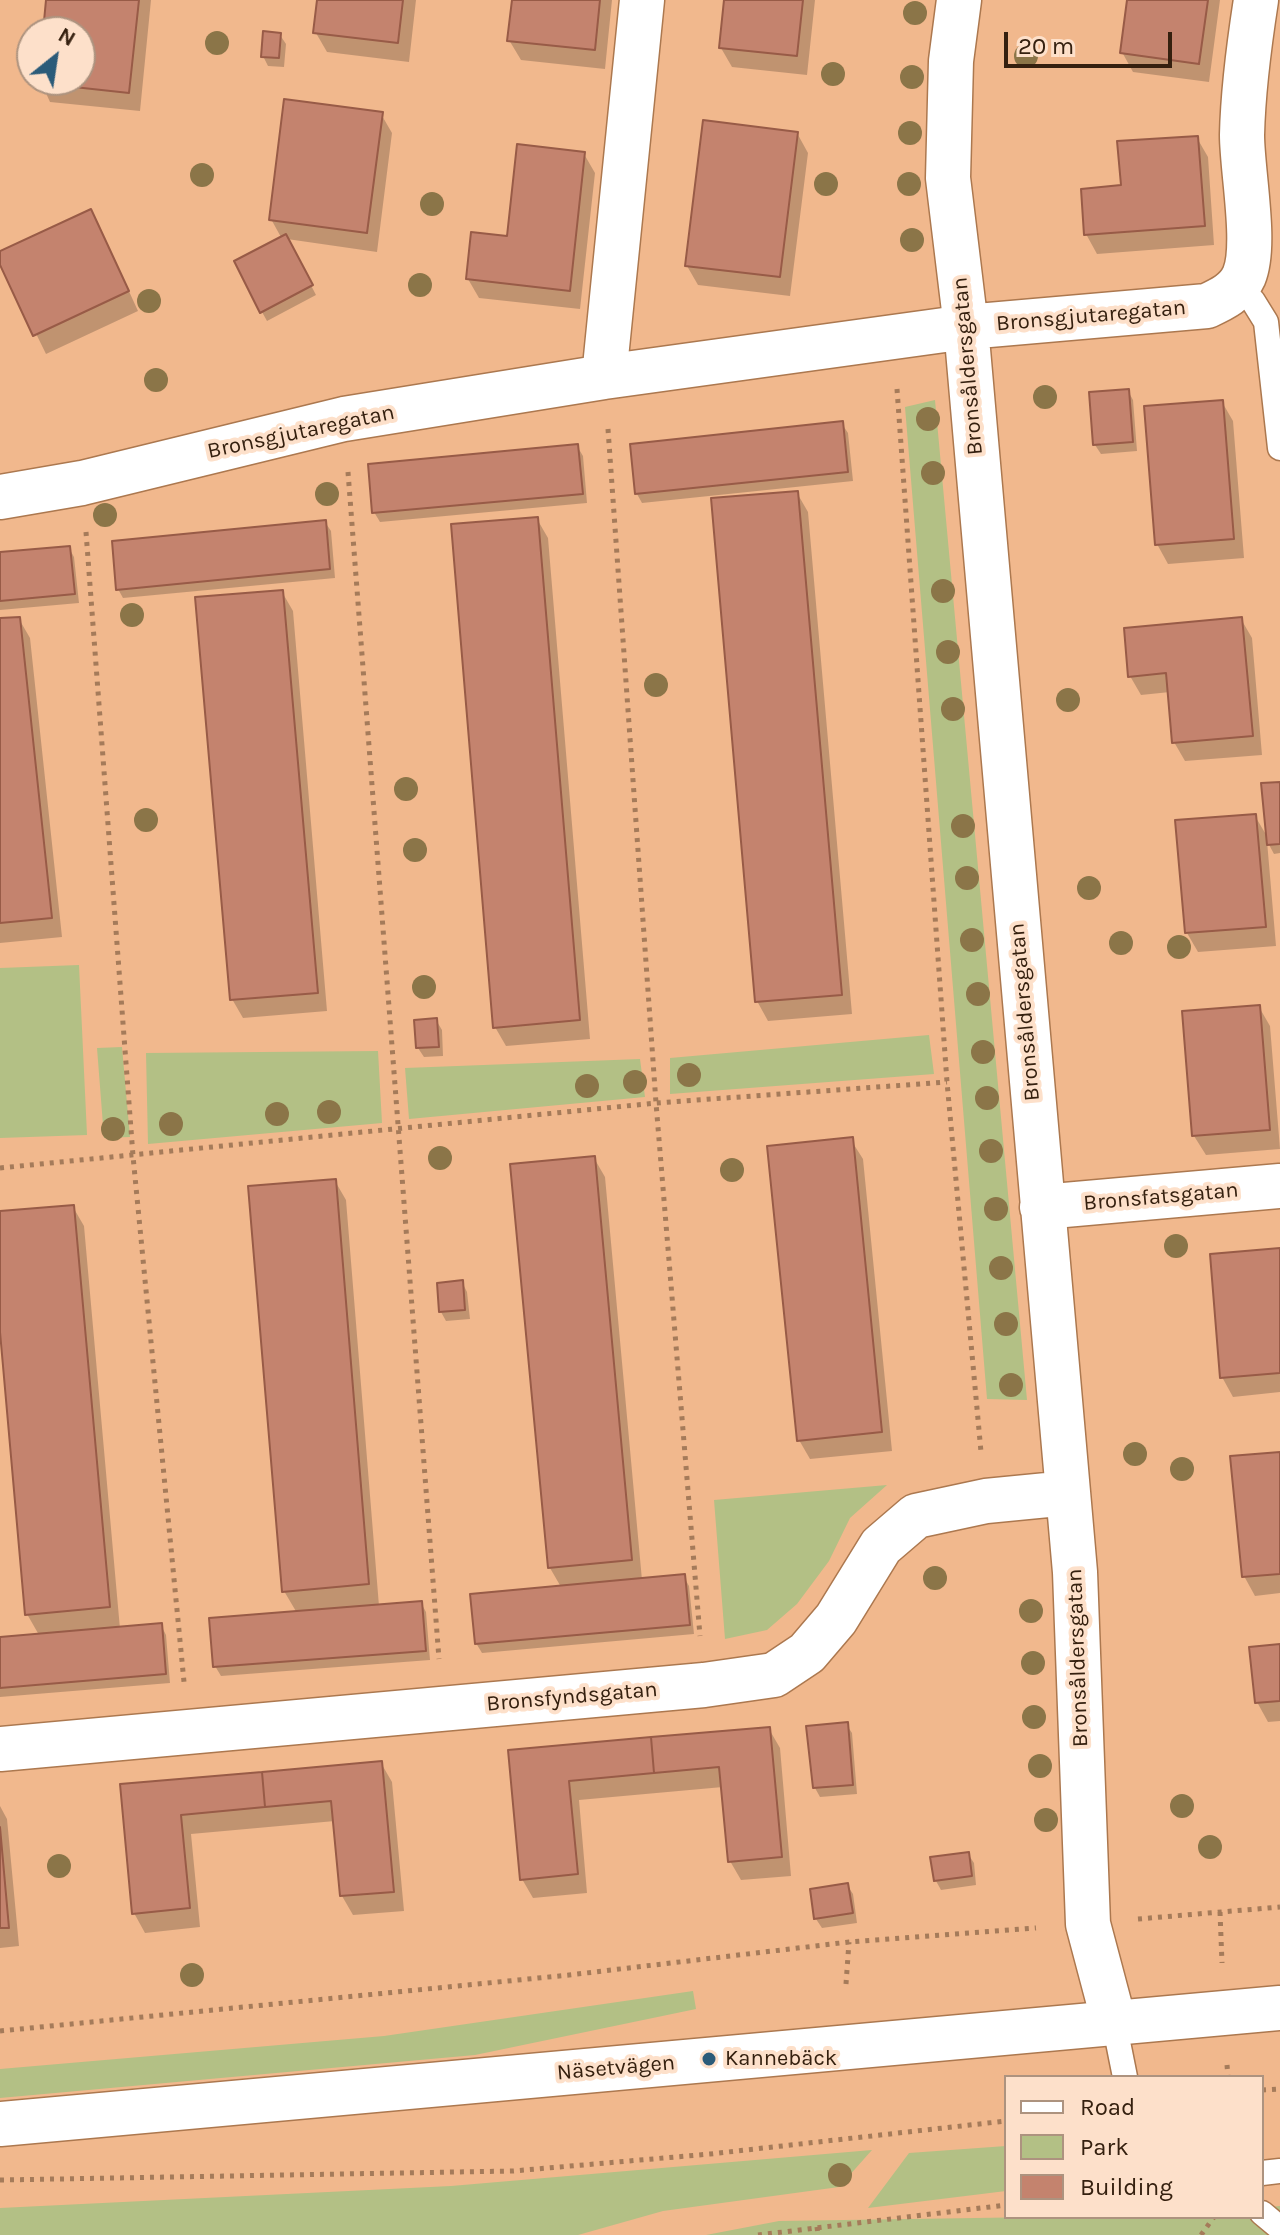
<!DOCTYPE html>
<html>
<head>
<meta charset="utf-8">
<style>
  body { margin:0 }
  #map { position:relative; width:1280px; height:2235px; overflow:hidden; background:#f1b88d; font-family:Karla,sans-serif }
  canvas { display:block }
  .legend { position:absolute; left:1004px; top:2075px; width:260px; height:144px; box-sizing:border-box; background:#fde0ca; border:2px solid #ad937f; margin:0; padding:10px 14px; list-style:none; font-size:24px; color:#35200f }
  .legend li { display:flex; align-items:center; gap:16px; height:40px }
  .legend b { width:40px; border:2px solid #ad937f }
  .north { position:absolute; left:16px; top:16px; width:80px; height:80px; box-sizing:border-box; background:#fde0ca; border:2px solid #ad937f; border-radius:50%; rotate:30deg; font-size:22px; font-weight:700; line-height:32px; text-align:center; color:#35200f }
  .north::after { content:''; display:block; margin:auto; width:28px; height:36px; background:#2b5b79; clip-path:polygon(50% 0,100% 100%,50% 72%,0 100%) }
  .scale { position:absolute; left:1004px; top:32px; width:168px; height:36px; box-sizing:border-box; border:4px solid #35200f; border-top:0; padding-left:10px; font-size:24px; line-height:28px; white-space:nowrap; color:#35200f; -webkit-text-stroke:6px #fde0ca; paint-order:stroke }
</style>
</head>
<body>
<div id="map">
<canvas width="1280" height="2235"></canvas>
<ul class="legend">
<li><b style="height:10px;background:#fff"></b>Road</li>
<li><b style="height:22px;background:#b3c085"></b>Park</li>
<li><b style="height:22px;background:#c4836e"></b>Building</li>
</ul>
<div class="north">N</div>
<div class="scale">20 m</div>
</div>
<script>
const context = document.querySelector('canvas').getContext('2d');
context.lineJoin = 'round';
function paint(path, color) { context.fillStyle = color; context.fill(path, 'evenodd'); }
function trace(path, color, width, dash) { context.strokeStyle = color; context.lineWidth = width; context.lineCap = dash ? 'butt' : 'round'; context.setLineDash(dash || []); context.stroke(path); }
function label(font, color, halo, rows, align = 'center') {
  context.font = font + ' Karla,sans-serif'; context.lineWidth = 8; context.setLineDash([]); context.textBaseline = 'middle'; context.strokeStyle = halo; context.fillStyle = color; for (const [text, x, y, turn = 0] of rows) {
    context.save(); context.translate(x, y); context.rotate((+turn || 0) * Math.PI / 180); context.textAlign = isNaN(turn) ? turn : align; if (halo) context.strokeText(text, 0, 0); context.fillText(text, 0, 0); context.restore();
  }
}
paint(new Path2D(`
  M935 400 1027 1400 987 1399 905 407Z
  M79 965 87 1135 0 1138V968Z
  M929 1035 934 1074 670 1094V1058Z
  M122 1047 130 1137 104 1138 97 1048Z
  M378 1051 382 1123 148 1144 146 1053Z
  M640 1059 645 1097 409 1119 405 1068Z
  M887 1485 850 1518 829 1561 797 1604 767 1630 725 1639 714 1500Z
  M693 1991 696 2009 475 2055 0 2098V2069L384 2036Z
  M1006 2146V2191L868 2208 909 2153Z
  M872 2150 839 2187 663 2211 578 2235H0V2208L451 2186Z
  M1280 2206V2235H706L779 2221 1040 2217H1262V2208Z`), '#b3c085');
paint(new Path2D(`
  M48 0H151L140 111 50 102 40 80H80V32H45Z
  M319 0H416L409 62 327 52 316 33Z
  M514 0H612L605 69 521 60 509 40Z
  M726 0H815L807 75 732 67 721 48Z
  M1129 0H1220L1209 82 1133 72 1122 52Z
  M280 35 286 44 284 67 268 66 263 56Z
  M381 114 392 133 377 252 287 239 316 295 267 321 262 312 282 239 271 219Z
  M797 133 808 153 790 296 698 285 687 266Z
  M1197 138 1208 157 1214 245 1097 254 1086 234Z
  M584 154 595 173 580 309 479 298 468 279Z
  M90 211 101 230 138 311 46 354 0 260V253Z
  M1128 391 1133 400 1137 451 1101 454 1095 445Z
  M1222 402 1233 421 1244 558 1168 564 1157 544Z
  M842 424 848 433 853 481 642 503 637 494Z
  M577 446 583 456 587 503 380 522 374 512Z
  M797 493 808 512 852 1014 768 1021 757 1001Z
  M537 519 548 538 590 1039 506 1046 495 1027Z
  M325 522 331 531 335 578 123 598 118 589Z
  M69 548 74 557 79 603 0 610V554Z
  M282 592 293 611 327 1011 243 1018 232 999Z
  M19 619 30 638 62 937 0 943V620Z
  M1241 619 1252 638 1262 755 1185 761 1174 742 1170 692 1141 695 1130 676Z
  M1280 784V853L1274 854 1267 841 1276 946 1198 952 1187 933 1255 816 1268 838Z
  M1259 1007 1270 1026 1280 1149 1206 1155 1194 1136Z
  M436 1020 442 1030 443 1056 424 1057 418 1048Z
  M851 1140 863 1159 892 1451 810 1459 799 1440Z
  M594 1158 605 1177 642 1580 684 1577 689 1586 694 1634 482 1653 476 1643 561 1587 550 1568Z
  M335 1181 346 1200 379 1606 421 1603 426 1612 430 1660 221 1676 215 1666 297 1613 284 1591Z
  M73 1207 84 1226 120 1629 161 1625 166 1635 170 1683 0 1697V1639L39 1635 27 1614 0 1309V1213Z
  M1280 1250V1392L1233 1397 1222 1377Z
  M462 1282 467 1292 470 1319 446 1321 441 1312Z
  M1280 1454V1593L1255 1596 1244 1576Z
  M1280 1646V1721L1268 1722 1257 1702Z
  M846 1724 852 1733 857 1794 820 1797 815 1788Z
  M769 1729 780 1748 791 1876 741 1880 730 1861 723 1787 579 1800 587 1893 533 1898 522 1879 510 1752Z
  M381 1763 392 1782 404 1911 353 1915 342 1896 335 1821 191 1834 200 1927 145 1933 134 1913 122 1786Z
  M0 1806 7 1819 19 1946 0 1948Z
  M968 1854 974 1863 976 1885 941 1890 936 1881Z
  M847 1885 853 1894 857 1923 822 1928 816 1919 812 1890Z`), '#0003');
const building = new Path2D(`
  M46 0H139L129 93 37 83 38 80H80V32H43Z
  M317 0H403L398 43 313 33Z
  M512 0H600L595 50 507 41Z
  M724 0H803L797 56 719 48Z
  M1127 0H1208L1199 64 1120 53Z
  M263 31 281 33 279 58 261 57Z
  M284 99 383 112 367 233 269 220Z
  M703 120 798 132 780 277 685 266Z
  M1198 136 1205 226 1084 235 1081 189 1121 185 1117 141Z
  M517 144 585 152 570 291 466 279 471 232 507 236Z
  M91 209 129 291 33 336 0 265V251Z
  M286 234 313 285 260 313 234 261Z
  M1129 389 1133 442 1093 445 1089 392Z
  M1223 400 1234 539 1155 545 1144 406Z
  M843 421 848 472 635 494 630 444Z
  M578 444 583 494 372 513 368 464Z
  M798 491 842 995 755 1002 711 498Z
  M538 517 580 1020 493 1028 451 524Z
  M326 520 330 569 116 590 112 541Z
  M70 546 75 594 0 601V552Z
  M283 590 318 993 230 1000 195 597Z
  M20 617 52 918 0 923V618Z
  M1242 617 1253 736 1172 743 1166 673 1128 677 1124 628Z
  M1280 782V844L1267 845 1261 783Z
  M1256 814 1266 927 1185 933 1175 820Z
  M1260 1005 1270 1130 1192 1136 1182 1011Z
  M437 1018 439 1047 416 1048 414 1020Z
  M853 1137 882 1432 797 1441 767 1146Z
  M595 1156 632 1560 548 1568 510 1164Z
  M336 1179 369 1584 282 1592 248 1186Z
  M74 1205 110 1607 25 1615 0 1332V1211Z
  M1280 1248V1373L1220 1378 1210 1254Z
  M463 1280 465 1310 439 1312 437 1283Z
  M1280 1452V1574L1242 1577 1230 1456Z
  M685 1574 690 1625 475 1644 470 1594Z
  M422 1601 426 1651 213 1667 209 1618Z
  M162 1623 166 1674 0 1688V1637Z
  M1280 1644V1701L1255 1703 1249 1647Z
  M848 1722 853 1785 813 1788 806 1726Z
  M770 1727 782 1857 728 1862 719 1767 654 1773 651 1737Z
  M651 1737 654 1773 569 1781 578 1874 520 1880 508 1750Z
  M382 1761 394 1892 340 1896 331 1801 265 1807 262 1772Z
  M262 1772 265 1807 181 1815 190 1908 132 1914 120 1784Z
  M0 1827 9 1928H0Z
  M969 1852 972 1876 934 1881 930 1857Z
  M848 1883 853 1913 814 1919 810 1889Z`);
paint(building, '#c4836e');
trace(building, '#985b47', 2);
const lane = new Path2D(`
  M1236 286 1253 301 1266 322 1280 448
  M1114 2022 1125 2077
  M1262 2173 1280 2171
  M1262 2213 1280 2228`);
const street = new Path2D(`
  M959 0 951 61 948 178 966 327 1075 1572 1088 1924 1114 2022
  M604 377 642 0
  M0 497 82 483 344 419 604 377 966 327 1207 306C1222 299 1237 292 1244 276 1257 245 1242 171 1242 135 1243 90 1249 45 1256 0
  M1042 1207 1280 1186
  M0 1749 704 1685 774 1675 807 1653 836 1619 881 1546 916 1516 986 1501 1068 1493`);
const secondary = new Path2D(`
  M0 2124 1280 2008`);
trace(lane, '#ac784f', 27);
trace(street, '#ac784f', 47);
trace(secondary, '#ac784f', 47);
trace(new Path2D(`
  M897 389 947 1082 981 1452
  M608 429 656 1103 700 1636
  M348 472 439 1659
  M86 532 133 1156 184 1682
  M0 1168 656 1103 947 1082
  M1220 1912 1222 1963
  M1138 1919 1280 1907
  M846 1984 849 1942
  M0 2031 569 1975 849 1942 1036 1928
  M1227 2065 1228 2077
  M1262 2090 1280 2089
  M0 2180 513 2171 710 2154 1006 2121
  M817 2227 818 2235
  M758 2235 1006 2205
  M1201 2235 1214 2217`), '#a57b5a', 5, [4, 6]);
trace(lane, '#fff', 24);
trace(street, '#fff', 44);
trace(secondary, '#fff', 44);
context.fillStyle = '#8b7548';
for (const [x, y] of [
  [915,13],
  [217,43],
  [1026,56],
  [833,74],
  [912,77],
  [910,133],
  [202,175],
  [826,184],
  [909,184],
  [432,204],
  [912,240],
  [420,285],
  [149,301],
  [156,380],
  [1045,397],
  [928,419],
  [933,473],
  [327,494],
  [105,515],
  [943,591],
  [132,615],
  [948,652],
  [656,685],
  [1068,700],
  [953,709],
  [406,789],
  [146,820],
  [963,826],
  [415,850],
  [967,878],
  [1089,888],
  [972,940],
  [1121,943],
  [1179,947],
  [424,987],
  [978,994],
  [983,1052],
  [689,1075],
  [635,1082],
  [587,1086],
  [987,1098],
  [329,1112],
  [277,1114],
  [171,1124],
  [113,1129],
  [991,1151],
  [440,1158],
  [732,1170],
  [996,1209],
  [1176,1246],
  [1001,1268],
  [1006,1324],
  [1011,1385],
  [1135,1454],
  [1182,1469],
  [935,1578],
  [1031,1611],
  [1033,1663],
  [1034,1717],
  [1040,1766],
  [1182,1806],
  [1046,1820],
  [1210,1847],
  [59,1866],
  [192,1975],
  [840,2175]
]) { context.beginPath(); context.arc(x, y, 12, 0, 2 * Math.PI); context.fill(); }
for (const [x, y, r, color] of [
  [709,2059,8,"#2b5b79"]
]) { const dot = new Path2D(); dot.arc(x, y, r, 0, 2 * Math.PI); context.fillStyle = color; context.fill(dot); trace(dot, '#fde0ca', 3); }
label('22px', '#35200f', '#fde0ca', [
  ["Bronsgjutaregatan",1091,316,-5],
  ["Bronsåldersgatan",968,366,-95],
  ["Bronsgjutaregatan",301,432,-12],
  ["Bronsåldersgatan",1025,1012,-95],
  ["Bronsfatsgatan",1161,1197,-5],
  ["Bronsåldersgatan",1078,1658,-92],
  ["Bronsfyndsgatan",572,1697,-5],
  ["Näsetvägen",616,2068,-5]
]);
label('22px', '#35200f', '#fde0ca', [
  ["Kannebäck",725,2059]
], 'left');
</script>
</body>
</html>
